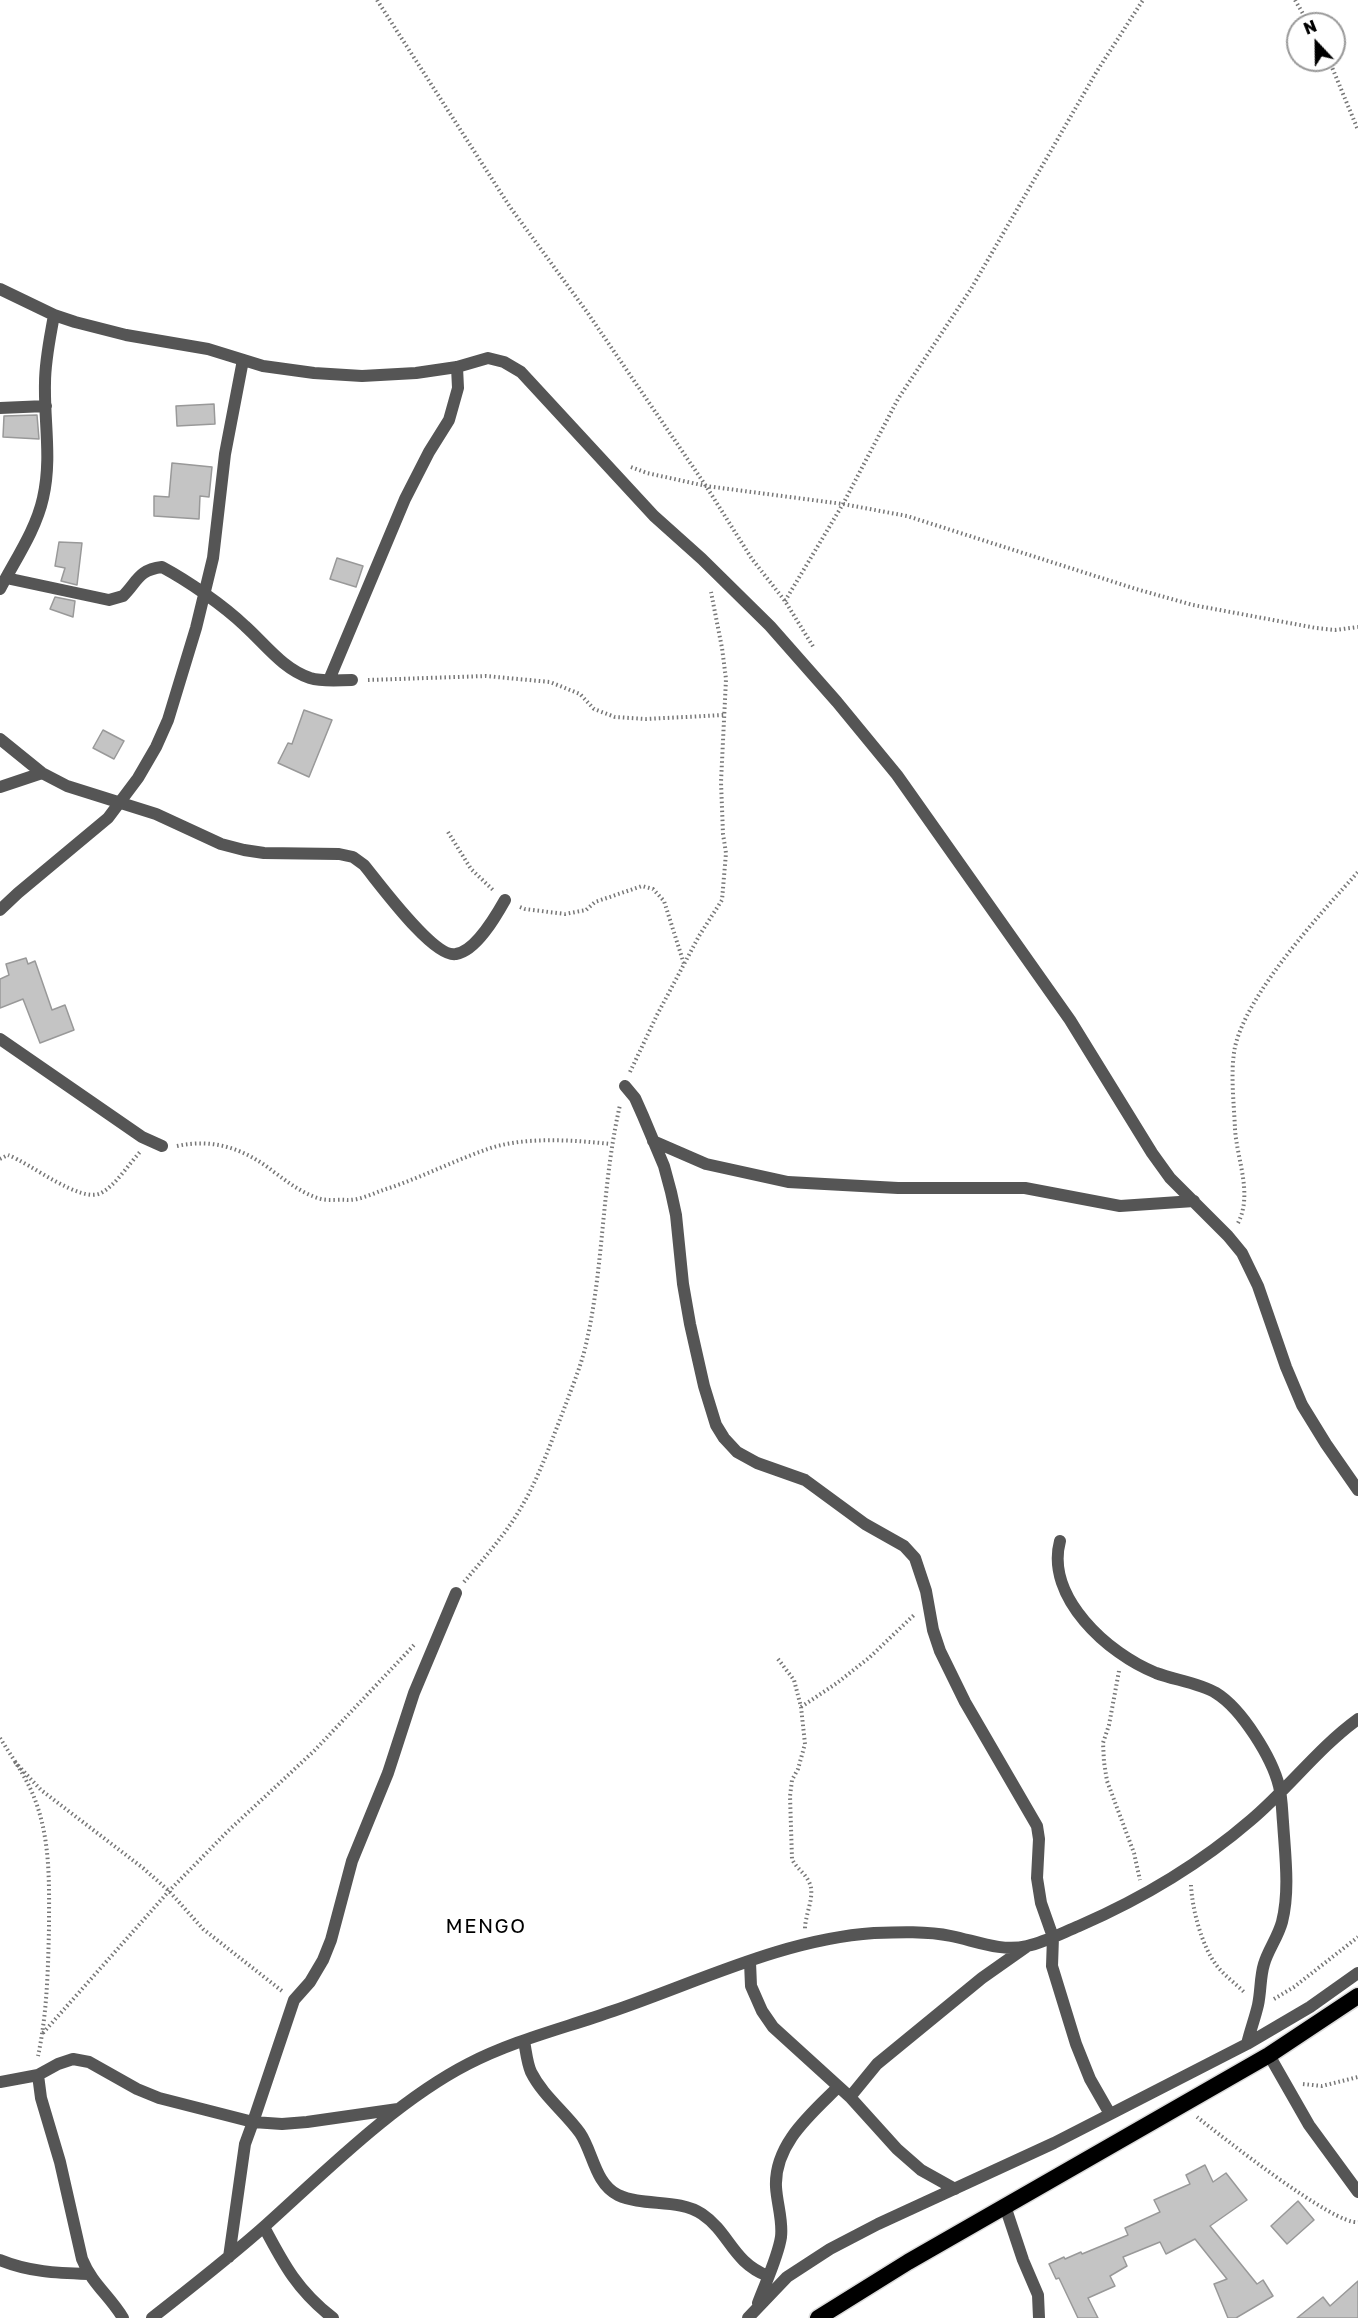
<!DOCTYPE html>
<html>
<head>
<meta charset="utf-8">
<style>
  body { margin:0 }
  #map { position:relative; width:1358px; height:2318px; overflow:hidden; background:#fff; font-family:"Golos Text",sans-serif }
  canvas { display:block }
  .north { position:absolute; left:1286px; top:12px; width:60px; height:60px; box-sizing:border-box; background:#fff; border:2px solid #999; border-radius:50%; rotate:338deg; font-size:16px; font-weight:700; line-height:24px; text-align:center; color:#000 }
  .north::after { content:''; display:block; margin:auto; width:21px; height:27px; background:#000; clip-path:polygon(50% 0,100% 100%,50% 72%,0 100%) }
</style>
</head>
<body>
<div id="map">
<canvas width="1358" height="2318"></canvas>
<div class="north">N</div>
</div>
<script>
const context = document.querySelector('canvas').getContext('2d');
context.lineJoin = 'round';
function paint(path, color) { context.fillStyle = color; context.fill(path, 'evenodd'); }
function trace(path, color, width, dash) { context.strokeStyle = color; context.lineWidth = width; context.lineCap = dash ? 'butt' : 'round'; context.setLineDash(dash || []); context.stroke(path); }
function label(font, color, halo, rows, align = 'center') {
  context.font = font + ' "Golos Text",sans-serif'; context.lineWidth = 6; context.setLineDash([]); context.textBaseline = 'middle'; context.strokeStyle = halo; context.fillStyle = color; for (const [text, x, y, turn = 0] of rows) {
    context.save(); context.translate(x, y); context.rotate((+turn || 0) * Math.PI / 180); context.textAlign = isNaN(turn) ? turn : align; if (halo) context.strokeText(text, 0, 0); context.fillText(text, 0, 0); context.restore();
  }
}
const building = new Path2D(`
  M214 404 215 424 177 426 176 406Z
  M37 415 39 439 3 437 4 416Z
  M172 463 212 467 209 497 200 496 199 519 154 516V496L169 497Z
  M59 542 82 543 77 585 61 581 65 568 55 566Z
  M337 558 363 566 356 587 330 579Z
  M55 597 75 601 73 617 50 609Z
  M304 710 332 720 309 777 278 763 288 743 292 744Z
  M103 730 124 741 114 759 93 748Z
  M26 958 28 964 35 961 52 1010 65 1005 74 1030 40 1043 23 999 0 1008V979L9 975 6 964Z
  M1205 2165 1213 2182 1226 2173 1247 2200 1210 2226 1257 2284 1263 2280 1273 2296 1236 2318H1228L1214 2284 1227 2279 1195 2239 1166 2254 1160 2242 1123 2257 1127 2266 1110 2276 1115 2286 1088 2298 1098 2318H1078L1059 2278 1056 2279 1049 2264 1064 2257 1065 2259 1081 2252 1082 2254 1128 2235 1125 2228 1160 2212 1154 2200 1190 2184 1186 2175Z
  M1298 2201 1314 2220 1287 2244 1271 2226Z
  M1358 2281V2318H1297L1323 2297 1330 2306Z`);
paint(building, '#c4c4c4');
trace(building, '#999', 1.5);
const trunk = new Path2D(`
  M818 2318 908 2262 1269 2055 1358 1996`);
trace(trunk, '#dbdbdb', 19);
trace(new Path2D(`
  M377 0 510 207 587 312 706 486 752 559 785 601 814 648
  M1295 0 1309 24
  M1329 60 1358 130
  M631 467 647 473 706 486 843 504 907 516 1136 589 1193 605 1316 628 1335 630 1358 627
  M785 601 843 504 898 399 971 289 1097 71 1143 0
  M368 680 486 676 550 682 580 694 594 709 615 717 646 719 724 715
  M448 832 471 869 493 890
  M520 907 525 909 565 914 586 910 595 902 642 886 653 889 664 901 684 964
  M630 1072 657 1015 699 936 722 900 726 853 723 834 721 782 726 679 722 648 711 592
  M177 1146C214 1138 245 1149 274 1172 289 1183 303 1194 321 1199 330 1201 340 1199 348 1200 360 1200 372 1194 383 1190 418 1179 451 1162 485 1150 522 1136 572 1140 611 1144
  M0 1159 8 1155C30 1163 81 1204 101 1193 116 1185 128 1165 140 1152
  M1238 1223C1253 1194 1237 1160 1235 1129 1234 1103 1230 1072 1235 1047 1247 993 1321 913 1358 872
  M464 1582C484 1558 506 1534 522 1506 540 1475 551 1442 564 1409 572 1387 582 1364 587 1340 604 1263 602 1183 620 1105
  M778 1659 794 1680 801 1707 805 1744 798 1769 792 1780 790 1796 792 1859C796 1868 805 1873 809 1882 816 1895 805 1914 805 1929
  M1119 1671 1109 1725 1103 1743 1104 1762 1107 1781 1134 1853 1140 1880
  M801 1707 837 1683 870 1657 914 1615
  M0 1738C12 1757 26 1777 34 1797 51 1840 49 1884 49 1928 48 1971 47 2014 38 2056
  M15 1762 41 1790 143 1868 169 1891 203 1929 282 1991
  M1191 1885C1192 1909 1202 1947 1217 1966 1225 1976 1236 1984 1245 1993
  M1274 1999 1294 1987 1358 1937
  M43 2033 169 1891 228 1831 314 1751 415 1644
  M1303 2084 1322 2086 1358 2077
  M1197 2117C1221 2136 1335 2226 1358 2222`), '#777', 4, [1.5, 3]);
trace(new Path2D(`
  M0 289 54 315 75 322 126 335 208 349 263 366 314 373 362 376 416 373 457 367 488 358 504 362 521 372 654 516 702 559 770 626 837 702 897 775 1070 1020 1152 1153 1170 1178 1228 1236 1242 1253 1258 1286 1286 1367 1302 1405 1326 1444 1358 1490
  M0 408 46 406
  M6 578 109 600 123 596C138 581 138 570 162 567 188 581 223 605 245 626 266 645 283 669 310 678 323 682 339 680 352 680
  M0 589C15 560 36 530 43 498 52 459 44 422 45 383 45 360 50 338 54 315
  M329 680 405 499 429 452 449 420 458 388 457 367
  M0 739 42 773 67 786 156 814 221 844 244 850 264 853 339 854 353 857 364 865C379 883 434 959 456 954 476 951 496 916 505 900
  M0 787 42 773
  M0 910 18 893 108 818 138 778 156 747 168 720 196 628 213 558 225 454 243 360
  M0 1039 142 1137 162 1146
  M625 1086 635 1098 643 1116 664 1166 671 1192 676 1215 683 1284 690 1324 704 1386 716 1425 724 1438 737 1452 757 1463 805 1480 865 1524 904 1546 915 1558 926 1591 933 1630 940 1651 965 1702 1037 1826 1039 1839 1037 1878 1041 1903 1053 1937 1052 1966 1076 2044 1090 2079 1110 2114
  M653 1141 706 1164 788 1182 898 1188H1025L1120 1206 1194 1201
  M1060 1541C1045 1597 1108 1654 1156 1673 1175 1680 1199 1683 1216 1693 1242 1709 1272 1758 1279 1786 1282 1798 1282 1811 1283 1822 1285 1854 1290 1891 1282 1922 1278 1937 1268 1950 1264 1964 1260 1977 1261 1991 1258 2005 1255 2018 1250 2031 1247 2044
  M750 1962 751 1986 762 2011 773 2027 850 2097 897 2149 921 2170 955 2189
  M524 2041C526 2051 527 2063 531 2072 543 2096 565 2112 580 2133 593 2152 595 2184 618 2195 644 2207 678 2198 702 2214 730 2233 732 2262 768 2276
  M1269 2055 1309 2125 1358 2192
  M38 2075 41 2098 60 2162 82 2259C92 2284 110 2296 123 2318
  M0 2082 38 2075 58 2064 73 2059 89 2062 137 2089 159 2098 253 2122 282 2124 307 2122 398 2109
  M850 2097 877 2064 982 1978 1026 1947
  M1005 2206 1023 2260 1038 2295 1039 2318
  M264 2227C284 2265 298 2291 333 2318
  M229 2257 245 2144 253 2122 294 2000 310 1982 323 1960 331 1940 352 1861 388 1773 414 1693 456 1593
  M0 2260C29 2272 57 2273 88 2274
  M758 2303C765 2284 778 2257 781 2237 783 2220 777 2204 776 2187 774 2144 811 2114 838 2087
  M152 2318C190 2288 229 2258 266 2225 326 2171 396 2101 468 2064 514 2040 565 2028 613 2011 698 1982 784 1939 874 1933 899 1932 927 1931 951 1936 976 1941 1001 1952 1027 1946 1045 1942 1062 1933 1079 1926 1141 1899 1200 1864 1251 1820 1289 1788 1318 1748 1358 1719
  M748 2318 787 2277 830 2249 878 2224 1054 2143 1247 2044 1310 2007 1358 1973`), '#555', 12);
trace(trunk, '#000', 16);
context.letterSpacing = '1.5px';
label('20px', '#000', '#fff', [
  ["MENGO",486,1927]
]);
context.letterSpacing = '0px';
</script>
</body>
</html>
